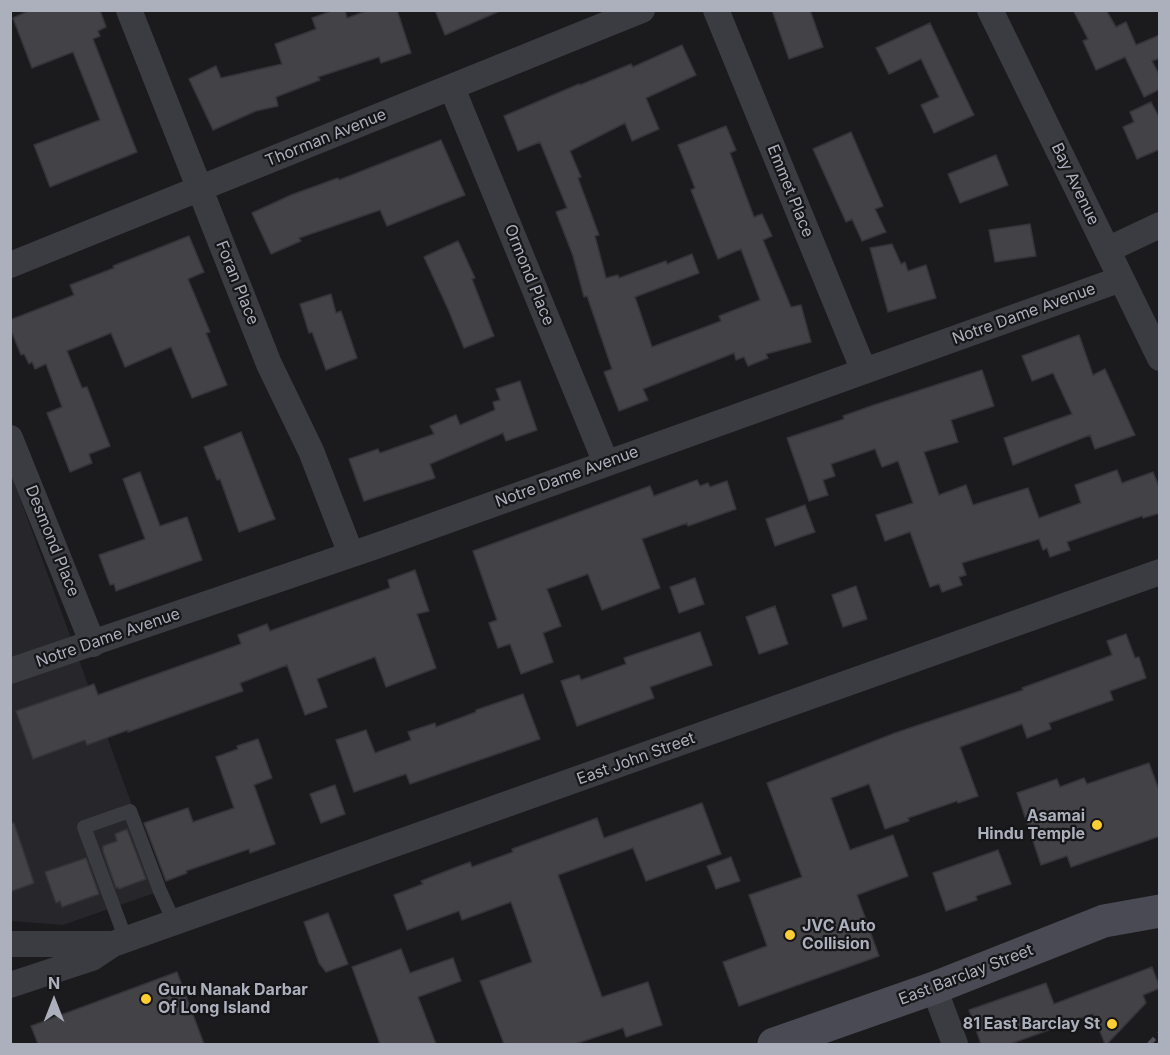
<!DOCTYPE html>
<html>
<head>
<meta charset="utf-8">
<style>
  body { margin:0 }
  #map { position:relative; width:1170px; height:1055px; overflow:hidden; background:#1b1a1d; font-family:Inter,sans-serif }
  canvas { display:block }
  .frame { position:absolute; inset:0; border:12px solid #acb0bd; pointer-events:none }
  .north { position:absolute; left:24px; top:971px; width:60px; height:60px; -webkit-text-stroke:4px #161518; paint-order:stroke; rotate:0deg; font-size:16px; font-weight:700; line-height:24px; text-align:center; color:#acb0bd }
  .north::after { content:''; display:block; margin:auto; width:21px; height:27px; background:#acb0bd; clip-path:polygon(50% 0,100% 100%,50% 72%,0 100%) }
</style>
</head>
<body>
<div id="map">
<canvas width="1170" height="1055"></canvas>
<div class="frame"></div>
<div class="north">N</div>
</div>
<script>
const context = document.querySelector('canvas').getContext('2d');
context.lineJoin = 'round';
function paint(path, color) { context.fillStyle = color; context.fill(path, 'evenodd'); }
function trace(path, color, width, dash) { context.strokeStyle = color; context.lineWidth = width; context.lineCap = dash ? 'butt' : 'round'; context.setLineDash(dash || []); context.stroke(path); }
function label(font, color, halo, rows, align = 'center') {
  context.font = font + ' Inter,sans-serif'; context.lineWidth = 4.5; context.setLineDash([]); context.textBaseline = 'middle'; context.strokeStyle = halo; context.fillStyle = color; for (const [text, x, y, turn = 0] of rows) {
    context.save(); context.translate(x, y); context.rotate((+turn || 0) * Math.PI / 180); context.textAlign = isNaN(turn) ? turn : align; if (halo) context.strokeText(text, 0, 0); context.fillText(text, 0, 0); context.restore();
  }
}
paint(new Path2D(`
  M10 471 163 890 63 925 11 921Z`), '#27262a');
const building = new Path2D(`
  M30 10H100L106 27 98 31 100 36 93 39 137 152 50 187 34 145 100 120 73 52 32 68 13 18Z
  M334 10H345L347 18 369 10H397L411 53 381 63 379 57 318 77 320 80 276 97 278 106 256 111 213 130 189 79 216 66 221 78 282 64 275 44 316 29 312 18Z
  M435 10H502L445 35Z
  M772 10H810L823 47 789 59Z
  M1073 10H1106L1116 27 1126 22 1136 45 1160 35V58L1152 61 1160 76V89L1144 97 1125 57 1096 70 1083 41 1088 39Z
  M930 23 974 115 934 133 921 105 939 97 921 59 889 74 876 48Z
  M682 45 696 75 646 98 659 129 632 141 625 123 570 151 581 177 578 178 599 235 595 236 606 278 618 275 619 278 666 261 667 264 692 254 699 273 635 297 652 347 721 321 719 316 760 300 741 249 718 259 691 190 695 188 678 145 726 126 736 150 730 153 754 217 762 214 772 236 763 240 791 307 801 305 811 342 766 354 768 358 748 366 744 357 736 360 734 353 643 389 648 400 619 411 604 372 612 369 587 296 584 297 573 256 556 212 567 208 540 142 518 151 504 116 579 84 580 85 631 64 633 67Z
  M1151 102 1160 119V149L1137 159 1123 127 1134 122 1130 112Z
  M851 132 883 206 875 209 886 232 862 241 852 219 846 222 813 149Z
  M441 140 465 195 387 226 380 210 299 238 301 241 271 254 252 213 291 195 338 178 339 180Z
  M996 155 1008 185 960 203 948 174Z
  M1030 224 1036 256 995 262 989 230Z
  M189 236 204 272 188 279 210 332 206 333 227 385 192 398 171 347 125 367 111 333 67 351 82 388 87 387 110 446 89 454 92 463 70 472 47 413 62 407 46 364 35 369 32 362 29 364 24 354 21 355 10 328V320L74 295 70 285 114 268 113 266Z
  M458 241 475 278 472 279 494 336 464 348 448 309 424 257Z
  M892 244 901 264 905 262 908 271 926 265 936 298 888 312 870 248Z
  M331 294 336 313 341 311 357 358 326 370 312 332 309 333 300 304Z
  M1079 335 1093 375 1105 369 1135 435 1095 449 1090 435 1013 465 1004 438 1072 414 1053 373 1032 381 1022 356Z
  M982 370 994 406 951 420 958 442 924 452 939 495 966 485 973 505 1028 488 1039 518 1081 503 1075 485 1117 470 1122 483 1153 472 1160 489V513L1143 518 1142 516 1067 542 1070 550 1050 557 1047 548 1043 550 1039 539 962 563 966 575 959 577 962 585 942 592 939 584 930 587 910 532 885 541 876 515 913 503 898 461 882 467 875 449 831 464 835 476 823 480 828 495 809 501 787 438 844 419 843 416 874 405Z
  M520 381 537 430 506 441 503 433 430 464 435 478 364 501 349 459 378 449 380 453 434 434 430 426 456 415 460 425 495 410 493 402 500 400 496 389Z
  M241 432 275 519 239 532 220 479 217 480 204 447Z
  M140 472 160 526 187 517 202 560 116 591 114 584 110 585 99 555 145 539 123 479Z
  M697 480 700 486 708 483 710 487 727 481 736 509 688 526 687 523 642 539 660 588 602 610 588 574 547 589 561 626 543 633 553 662 521 674 510 644 498 648 489 623 497 620 473 551 650 486 654 496Z
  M805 505 815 532 775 546 766 519Z
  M415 570 429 611 417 614 436 668 386 687 375 657 335 672 317 679 327 707 305 715 287 665 240 683 243 691 128 732V730L87 745 85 740 33 759 16 711 94 684 98 695 241 644 238 635 267 624 270 631 390 588 388 580Z
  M695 578 704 604 679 613 670 587Z
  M856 586 867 619 843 627 832 595Z
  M775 606 788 644 759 654 746 617Z
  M700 632 712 665 650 687 654 698 577 726 561 681 579 675 581 680 626 664 624 658Z
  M1126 634 1135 658 1139 657 1146 678 1110 691 1113 700 1049 723 1051 729 1027 738 1022 724 960 747 978 796 958 803 957 801 908 818 909 821 885 829 869 784 831 798 850 850 893 835 908 876 857 895 879 956 739 1006 723 962 767 946 749 895 802 877 767 783 895 733 1023 690 1022 688 1112 655 1107 641Z
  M523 694 540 739 410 784 406 774 354 792 336 740 366 730 375 753 411 740 408 732 435 723 436 727 476 712V710Z
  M258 739 272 778 254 785 275 844 250 853 249 849 186 871 187 873 166 881 144 823 188 808 193 822 234 808 216 757 238 749 237 746Z
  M1149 763 1160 793V836L1071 867 1067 856 1041 865 1017 793 1057 779 1060 787 1084 778 1087 784Z
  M335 785 345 814 321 823 310 794Z
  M702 803 721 854 646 881 633 848 558 875 602 997 648 982 662 1025 626 1037 623 1028 575 1044H504L480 981 532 962 511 902 462 920 459 911 407 930 394 895 423 884 421 881 444 872 470 862 472 867 513 852 512 849 597 818 604 838Z
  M10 823H14L34 883 10 892Z
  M127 829 146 879 119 889 118 887 116 888 103 851V846L117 841 115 834Z
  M998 850 1011 884 976 896 977 900 946 911 933 873Z
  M731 857 740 881 716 889 707 866Z
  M86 858 99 894 62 907 60 901 56 903 45 872Z
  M328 913 348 964 326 972 319 963 304 922Z
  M401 949 410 973 453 958 461 981 418 997 436 1044H380L352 967Z
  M1152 967 1160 988 1143 995 1146 1003 1107 1044H1105L1093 1014 1010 1044H981L969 1010 1046 983 1054 1004Z
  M177 972 204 1044H38L31 1026Z`);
paint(building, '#424247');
trace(building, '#353439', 1.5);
trace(new Path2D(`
  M126 940 84 827 130 811 160 891 175 924`), '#3b3c42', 14);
trace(new Path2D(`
  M129 10 269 364 311 451 351 554
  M716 10 864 371
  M990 10 1160 358
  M452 88 606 463
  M1107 250 1160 225
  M10 265 642 10
  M10 438 93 644
  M10 671 382 544 1121 279
  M10 944H109
  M10 985 92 958 113 944 1160 572
  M934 988 955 1044`), '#3b3c42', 26);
trace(new Path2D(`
  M774 1044 934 988 1104 921 1160 911`), '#494a53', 33);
trace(new Path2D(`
  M1149 1044 1160 1033`), '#4e4f58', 4.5, [8, 6]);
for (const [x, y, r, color] of [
  [1097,825,6,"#fdce33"],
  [790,935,6,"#fdce33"],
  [146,999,6,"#fdce33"],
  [1112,1024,6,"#fdce33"]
]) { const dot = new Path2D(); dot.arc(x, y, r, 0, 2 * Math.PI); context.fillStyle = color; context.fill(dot); trace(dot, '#161518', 2); }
label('16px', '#acb0bd', '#161518', [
  ["Thorman Avenue",326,138,-22],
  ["Bay Avenue",1075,184,64],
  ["Emmet Place",790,191,68],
  ["Ormond Place",529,275,68],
  ["Foran Place",237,283,68],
  ["Notre Dame Avenue",1024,314,-20],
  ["Notre Dame Avenue",567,477,-20],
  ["Desmond Place",52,541,68],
  ["Notre Dame Avenue",108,638,-19],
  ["East John Street",636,759,-20],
  ["East Barclay Street",966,975,-21]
]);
label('bold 16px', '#acb0bd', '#161518', [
  ["Asamai",1085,816],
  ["Hindu Temple",1085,834],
  ["JVC Auto",802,926,"left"],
  ["Collision",802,944,"left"],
  ["Guru Nanak Darbar",158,990,"left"],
  ["Of Long Island",158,1008,"left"],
  ["81 East Barclay St",1100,1024]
], 'right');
</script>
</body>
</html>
